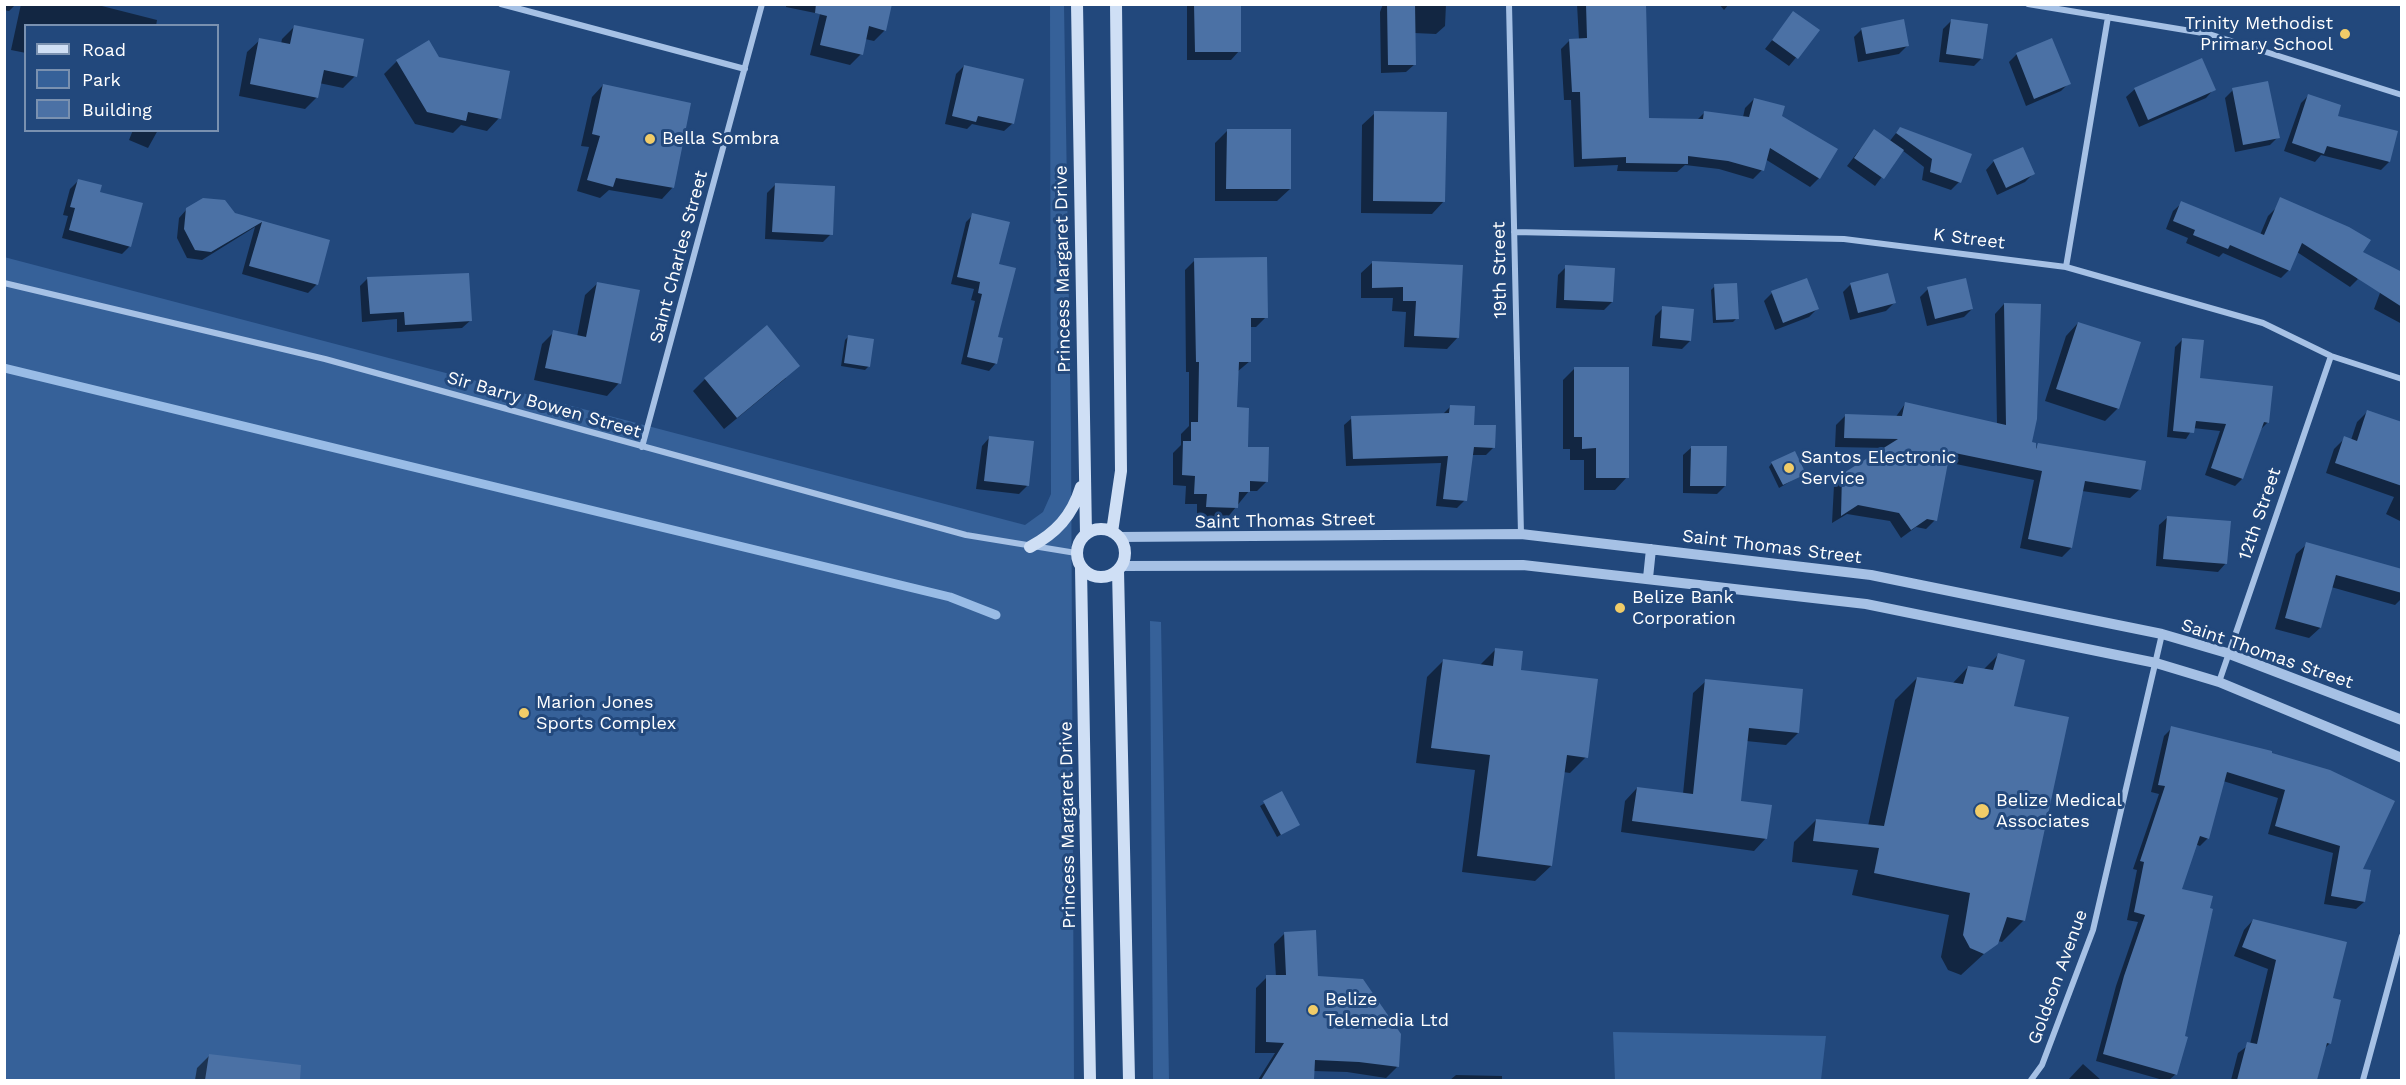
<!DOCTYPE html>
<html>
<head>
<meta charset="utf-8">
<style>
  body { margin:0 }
  #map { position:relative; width:2406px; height:1085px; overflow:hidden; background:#22487c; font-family:"Work Sans",sans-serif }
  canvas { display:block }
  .frame { position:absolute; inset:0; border:6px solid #fff; pointer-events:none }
  .legend { position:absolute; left:24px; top:24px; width:195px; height:108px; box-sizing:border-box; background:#22487c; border:2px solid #7a91b0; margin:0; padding:8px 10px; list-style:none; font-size:18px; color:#fff }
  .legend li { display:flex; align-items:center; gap:12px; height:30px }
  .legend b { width:30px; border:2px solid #7a91b0 }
</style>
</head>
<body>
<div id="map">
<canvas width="2406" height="1085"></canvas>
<div class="frame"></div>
<ul class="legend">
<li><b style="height:8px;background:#cfdff5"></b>Road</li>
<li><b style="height:16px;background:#366199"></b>Park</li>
<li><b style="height:16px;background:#4b71a5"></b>Building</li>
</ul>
</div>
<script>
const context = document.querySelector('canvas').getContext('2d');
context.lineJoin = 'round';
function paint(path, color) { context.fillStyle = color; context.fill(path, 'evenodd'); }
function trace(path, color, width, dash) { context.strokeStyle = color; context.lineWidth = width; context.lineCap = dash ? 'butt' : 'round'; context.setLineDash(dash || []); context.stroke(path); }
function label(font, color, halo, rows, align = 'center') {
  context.font = font + ' "Work Sans",sans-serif'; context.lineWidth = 6; context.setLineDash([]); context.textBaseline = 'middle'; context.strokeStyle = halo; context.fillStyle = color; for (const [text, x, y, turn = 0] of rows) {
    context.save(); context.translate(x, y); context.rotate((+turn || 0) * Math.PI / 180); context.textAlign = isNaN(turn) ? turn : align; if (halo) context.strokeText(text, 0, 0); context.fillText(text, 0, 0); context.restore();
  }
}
paint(new Path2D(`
  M1050 5H1064L1071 432 1074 1080H5L4 257 1025 525 1043 512 1051 494Z
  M1150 621 1161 622 1169 1080H1153Z
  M1613 1032 1826 1036 1821 1080H1615Z`), '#366199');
paint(new Path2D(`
  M4 4H16L9 11 4 10Z
  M21 4H94L157 20 156 26H26V53L11 50Z
  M786 4H891L885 30 874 41 865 39 861 54 850 65 810 55 820 14 786 7Z
  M1187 4H1239V51L1231 60H1187Z
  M1383 4H1446L1445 26 1436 34 1414 33 1415 64 1406 72 1381 73 1380 12Z
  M1577 4H1644L1648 120 1696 121 1704 113 1743 117 1745 108 1754 99 1819 178 1810 187 1765 159 1762 170 1753 179 1719 169 1685 165 1677 172 1617 171 1618 165 1574 167 1571 100H1564L1561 49 1570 40H1579Z
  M1719 4H1729L1724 10Z
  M1794 13 1818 31 1789 66 1765 49Z
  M1951 21 1982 58 1974 66 1939 62 1943 29Z
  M294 27 355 76 343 88 319 83 317 97 305 109 239 96 247 52 260 40 281 44 282 39Z
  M1862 29 1907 46 1899 54 1858 62 1854 37Z
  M429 42 438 58 499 118 487 131 461 125 453 133 415 124 384 74 397 61Z
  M2017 54 2069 83 2061 91 2026 106 2009 62Z
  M964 66 1013 123 1004 131 972 124 967 129 945 124 956 74Z
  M603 85 673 187 662 199 609 190 600 198 577 191 589 147 581 146 592 97Z
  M2135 89H2214L2206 98 2139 127 2126 97Z
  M2233 90 2278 137 2270 145 2235 152 2225 98Z
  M2309 95 2389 162 2381 170 2321 155 2315 162 2284 151 2301 103Z
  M1375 113 1444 201 1432 214 1361 213 1362 125Z
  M1900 128 1959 182 1951 190 1922 180 1924 167 1902 150 1875 186 1847 166 1874 131 1889 142Z
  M133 130H158L148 148 129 140Z
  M1227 131 1290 189 1277 201H1215V143Z
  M1994 161 2033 174 2025 182 1997 195 1986 170Z
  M78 181 98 193 130 246 122 254 62 238 68 216 63 215 70 189Z
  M775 185 831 234 823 242 765 239 767 193Z
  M2182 203 2260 235 2268 216 2276 208 2358 279 2350 287 2297 252 2289 270 2281 278 2223 253 2219 257 2186 243 2188 238 2166 229 2173 211Z
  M187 209 234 214 328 241 316 285 308 293 242 274 255 227 202 260 187 258 177 238 179 218Z
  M973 215 997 265 996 363 989 371 961 364 975 301 971 300 974 289 951 284 966 222Z
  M1195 260 1266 317 1256 327H1249L1250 361 1237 372 1236 409 1246 449 1267 481 1257 491H1249L1227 518 1197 517V504H1185L1186 486 1173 485V453L1181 445V434L1189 426V372H1186L1185 270Z
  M1373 262 1461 267 1458 337 1447 349 1404 347 1406 312 1392 311 1393 298H1361V273Z
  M1566 267 1612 302 1604 310 1556 308 1558 275Z
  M2402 274V324L2374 309 2386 277Z
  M368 278 471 320 462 328 397 332V319L362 322 360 286Z
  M598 283 619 383 607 396 534 380 542 344 554 332 577 337 585 295Z
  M1851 284 1894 303 1886 311 1850 320 1843 292Z
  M1715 286 1737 318 1733 322 1713 323 1711 290Z
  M1928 289 1972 309 1964 317 1927 326 1920 297Z
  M1772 293 1817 309 1809 317 1775 330 1764 301Z
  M2004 304 2031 444 2035 449 2038 445 2140 489 2130 498 2082 491 2071 548 2062 557 2020 548 2034 480 1946 462 1935 520 1926 529 1916 527 1901 538 1890 521 1847 514 1832 523 1834 485 1843 475 1887 448 1835 447 1836 425 1845 416 1895 418 1905 404 1997 425 1995 314Z
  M1663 308 1690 341 1682 349 1652 346 1655 316Z
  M2078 323 2118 408 2105 421 2045 401 2066 336Z
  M849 336 869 366 865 370 841 366 845 340Z
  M2182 340 2198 379 2268 422 2261 429 2242 479 2235 486 2205 475 2220 431 2193 428 2186 439 2167 437 2175 347Z
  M1575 368 1627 477 1615 490H1584V460H1570V449H1563V380Z
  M786 378 724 429 693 391 705 379Z
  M1450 407 1494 447 1486 455H1471L1465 500 1457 508 1436 506 1441 463 1346 466 1344 425 1352 418 1442 415Z
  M2367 412 2402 424V522L2386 514 2394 497 2326 473 2334 449 2345 438 2351 440 2357 422Z
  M990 437 1027 486 1019 494 976 489 982 446Z
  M1692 447 1725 486 1717 494 1683 493V455Z
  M1772 463 1805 473 1779 488 1769 467Z
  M2168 517 2226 563 2218 572 2156 566 2159 525Z
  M2307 544 2402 571V598L2395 605 2331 587 2320 628 2309 638 2275 629 2296 554Z
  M1495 650 1519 671 1586 757 1570 773 1563 772 1551 866 1535 881 1462 872 1475 770 1416 763 1427 677 1443 661 1479 666Z
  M1998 655 2012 707 2024 920 2002 942 1998 941 1961 975 1948 970 1941 957 1949 915 1852 895 1858 870 1792 862 1794 842 1816 820 1868 826 1895 700 1917 678 1952 684 1968 667 1983 670Z
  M1706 681 1798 733 1786 745 1746 741 1740 802 1766 838 1754 851 1621 832 1625 801 1637 788 1683 794 1693 693Z
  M2172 728 2270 752 2361 870 2364 902 2356 909 2324 904 2333 853 2268 834 2278 798 2223 781 2208 838 2200 846 2195 844 2180 890 2176 1074 2169 1080H2163L2096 1061 2116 986 2138 922 2127 920 2137 870 2133 869 2159 794 2151 792 2164 736Z
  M1281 793 1299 824 1277 837 1260 806Z
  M2253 920 2331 999 2330 1043 2324 1049 2316 1080H2231L2238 1053 2250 1044 2268 969 2234 956 2244 930Z
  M1285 933 1316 977 1397 1067 1386 1078 1347 1072 1313 1071V1080H1258L1275 1053H1255L1256 988 1267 977H1276L1274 944Z
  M209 1056 300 1067 299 1080H195L197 1068Z
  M2083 1064 2101 1080H2068Z
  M1456 1075 1502 1076V1080H1450Z`), '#0007');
trace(new Path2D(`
  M4 368 950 597 996 615`), '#99bce6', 9);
paint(new Path2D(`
  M816 4H892L886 31 869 26 863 55 820 45 827 16 815 13Z
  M1194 4H1241V52H1195Z
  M1387 4H1415L1416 65H1388Z
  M1586 4H1646L1649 118 1703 119 1704 111 1749 117 1754 98 1785 106 1782 116 1838 149 1820 179 1770 148 1764 171 1728 161 1688 156V164L1626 163V157L1582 159 1580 92H1572L1569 39 1587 38Z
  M1793 11 1820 30 1798 59 1772 40Z
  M1904 19 1909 46 1866 54 1861 28Z
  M1951 19 1988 24 1983 59 1946 54Z
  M294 25 364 39 357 77 324 70 318 98 250 84 259 38 290 44Z
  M2052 38 2071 84 2034 99 2016 53Z
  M429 40 439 57 510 71 501 119 468 112 466 121 427 112 396 60Z
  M2202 58 2216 90 2148 120 2134 88Z
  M964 65 1024 79 1014 124 978 116 976 122 952 116Z
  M2268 81 2280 138 2243 145 2232 88Z
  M603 84 691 103 674 188 616 178 613 187 587 180 600 136 592 134Z
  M2308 94 2341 105 2338 116 2398 131 2390 162 2327 146 2324 154 2292 143Z
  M1374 111 1447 112 1445 202 1373 201Z
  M1900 127 1972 154 1961 183 1930 172 1932 159 1896 133Z
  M1227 129H1291V189H1226Z
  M1874 129 1904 150 1884 179 1854 158Z
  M2023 147 2035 174 2006 188 1993 160Z
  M78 179 102 185 100 192 143 203 131 247 69 230 75 208 70 207Z
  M775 183 835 186 833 235 772 232Z
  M2280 197 2349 227 2371 240 2363 252 2402 272V307L2302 243 2290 271 2230 245 2228 249 2193 235 2195 230 2173 221 2181 201 2264 235Z
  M203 198 225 200 235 213 330 240 318 285 249 266 262 222 211 252 195 250 184 229 186 208Z
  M972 213 1010 222 999 264 1016 268 998 337 1003 338 997 364 967 357 982 294 978 293 980 282 957 277Z
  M1267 257 1268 318H1251V362H1239L1237 407 1249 408 1248 447H1269L1268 482 1250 481V492H1239L1238 508 1206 507 1207 494H1194L1195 476 1182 475 1183 441H1191V422H1198L1199 362H1196L1194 258Z
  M1372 261 1463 265 1459 338 1414 336 1416 301H1403V287L1372 288Z
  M1565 265 1615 268 1613 302 1564 300Z
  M469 273 472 321 405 325 404 312 370 314 367 277Z
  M1888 273 1896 303 1858 313 1850 283Z
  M1807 278 1819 309 1783 323 1771 291Z
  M1966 278 1973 309 1935 319 1927 287Z
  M597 282 640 290 621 384 545 368 553 330 586 337Z
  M1737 283 1739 319 1716 320 1714 284Z
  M2004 303 2041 304 2037 419 2032 442 2036 443V449L2038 443 2146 461 2141 490 2085 481 2072 548 2028 539 2042 471 1950 452 1937 521 1927 519 1911 530 1899 513 1858 505 1841 516 1842 474 1898 439 1844 438 1845 414 1902 416 1905 402 2006 425Z
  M1662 306 1694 309 1691 341 1660 338Z
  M2078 322 2141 342 2119 409 2056 389Z
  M767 325 800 366 737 418 704 378Z
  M848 335 874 339 870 367 844 363Z
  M2182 338 2204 340 2200 378 2273 386 2269 423 2264 422 2243 479 2211 468 2226 424 2196 421 2194 433 2173 431Z
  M1574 367H1629V478H1596V448L1582 449V437H1574Z
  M1450 405 1475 406 1474 425H1496L1495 448 1474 447 1467 501 1443 499 1448 456 1353 459 1351 416 1449 413Z
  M2367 410 2402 422V486L2335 463 2344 436 2357 441Z
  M989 436 1034 441 1029 486 984 481Z
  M1691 446H1727L1726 486H1690Z
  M1795 451 1806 474 1783 485 1771 462Z
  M2167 516 2231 521 2227 564 2163 559Z
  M2306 542 2402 569V593L2336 575 2321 628 2285 618Z
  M1495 648 1523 651 1521 670 1598 679 1588 758 1567 755 1552 866 1477 856 1490 755 1431 748 1443 659 1493 666Z
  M1998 653 2025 660 2014 706 2069 717 2025 921 2007 917 1998 944 1984 954 1970 948 1963 935 1970 893 1874 873 1879 848 1813 841 1816 819 1884 826 1917 677 1963 684 1968 666 1993 670Z
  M1705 679 1803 689 1799 733 1749 728 1741 801 1772 805 1767 839 1632 821 1637 787 1693 794Z
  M2171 726 2272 751V753L2330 770 2395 801 2363 869 2371 870 2365 902 2331 896 2340 846 2275 826 2285 790 2227 772 2209 839 2200 836 2182 889 2213 896 2210 908 2213 909 2185 1036 2188 1037 2177 1075 2103 1054 2124 976 2145 915 2134 912 2144 862 2140 861 2165 786 2158 785Z
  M1282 791 1300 825 1281 835 1263 801Z
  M2253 919 2347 942 2333 998 2341 1000 2331 1044 2327 1043 2317 1080H2237L2247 1042 2257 1044 2276 960 2242 947Z
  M1316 930 1318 976 1363 979 1401 1034 1399 1067 1359 1062 1315 1060 1314 1080H1261L1284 1043 1266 1042V975H1286L1284 932Z
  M209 1054 301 1065 300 1080H205Z`), '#4b71a5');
trace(new Path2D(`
  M501 4 745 69
  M1509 4 1521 534
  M2028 4 2209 34 2402 95
  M1514 232 1844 239 2066 267 2263 323 2331 356 2402 379
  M2066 267 2108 17
  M4 283 325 359 966 535 1076 553
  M642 447 762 4
  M2219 682 2331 356
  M2031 1080 2042 1065 2093 930 2162 634
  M2363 1080 2402 936`), '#a6c1e5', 6);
trace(new Path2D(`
  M1118 537 1521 534 1871 575 2162 634 2227 653 2402 720
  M1121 566 1523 565 1866 604 2156 663 2219 682 2402 758
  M1648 578 1651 549`), '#a6c1e5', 10);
trace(new Path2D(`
  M1077 4 1086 534
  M1077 553a24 24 0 1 1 48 0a24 24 0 1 1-48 0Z
  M1112 532 1121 471 1116 4
  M1030 547C1056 533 1072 516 1081 487
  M1081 568 1090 1080
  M1118 570 1129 1080`), '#cfdff5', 12);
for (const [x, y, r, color] of [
  [2345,34,6,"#f1cc68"],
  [650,139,6,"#f1cc68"],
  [1789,468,6,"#f1cc68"],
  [1620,608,6,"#f1cc68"],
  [524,713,6,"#f1cc68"],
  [1982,811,8,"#f1cc68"],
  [1313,1010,6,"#f1cc68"]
]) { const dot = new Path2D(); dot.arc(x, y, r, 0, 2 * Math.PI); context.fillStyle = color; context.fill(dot); trace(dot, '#22487c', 2); }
label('18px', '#fff', '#22487c', [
  ["Trinity Methodist",2333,24,"right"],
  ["Primary School",2333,45,"right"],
  ["Bella Sombra",662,139],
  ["Santos Electronic",1801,458],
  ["Service",1801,479],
  ["Belize Bank",1632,598],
  ["Corporation",1632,619],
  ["Marion Jones",536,703],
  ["Sports Complex",536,724],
  ["Belize Medical",1996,801],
  ["Associates",1996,822],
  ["Belize",1325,1000],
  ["Telemedia Ltd",1325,1021]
], 'left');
label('18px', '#fff', '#22487c', [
  ["K Street",1969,239,7],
  ["Saint Charles Street",679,257,-75],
  ["Princess Margaret Drive",1063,269,-91],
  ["19th Street",1500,270,-91],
  ["Sir Barry Bowen Street",544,405,16],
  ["12th Street",2260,514,-71],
  ["Saint Thomas Street",1285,521,-1],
  ["Saint Thomas Street",1772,547,7],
  ["Saint Thomas Street",2267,654,19],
  ["Princess Margaret Drive",1068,825,-91],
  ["Goldson Avenue",2058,977,-70]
]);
</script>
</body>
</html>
